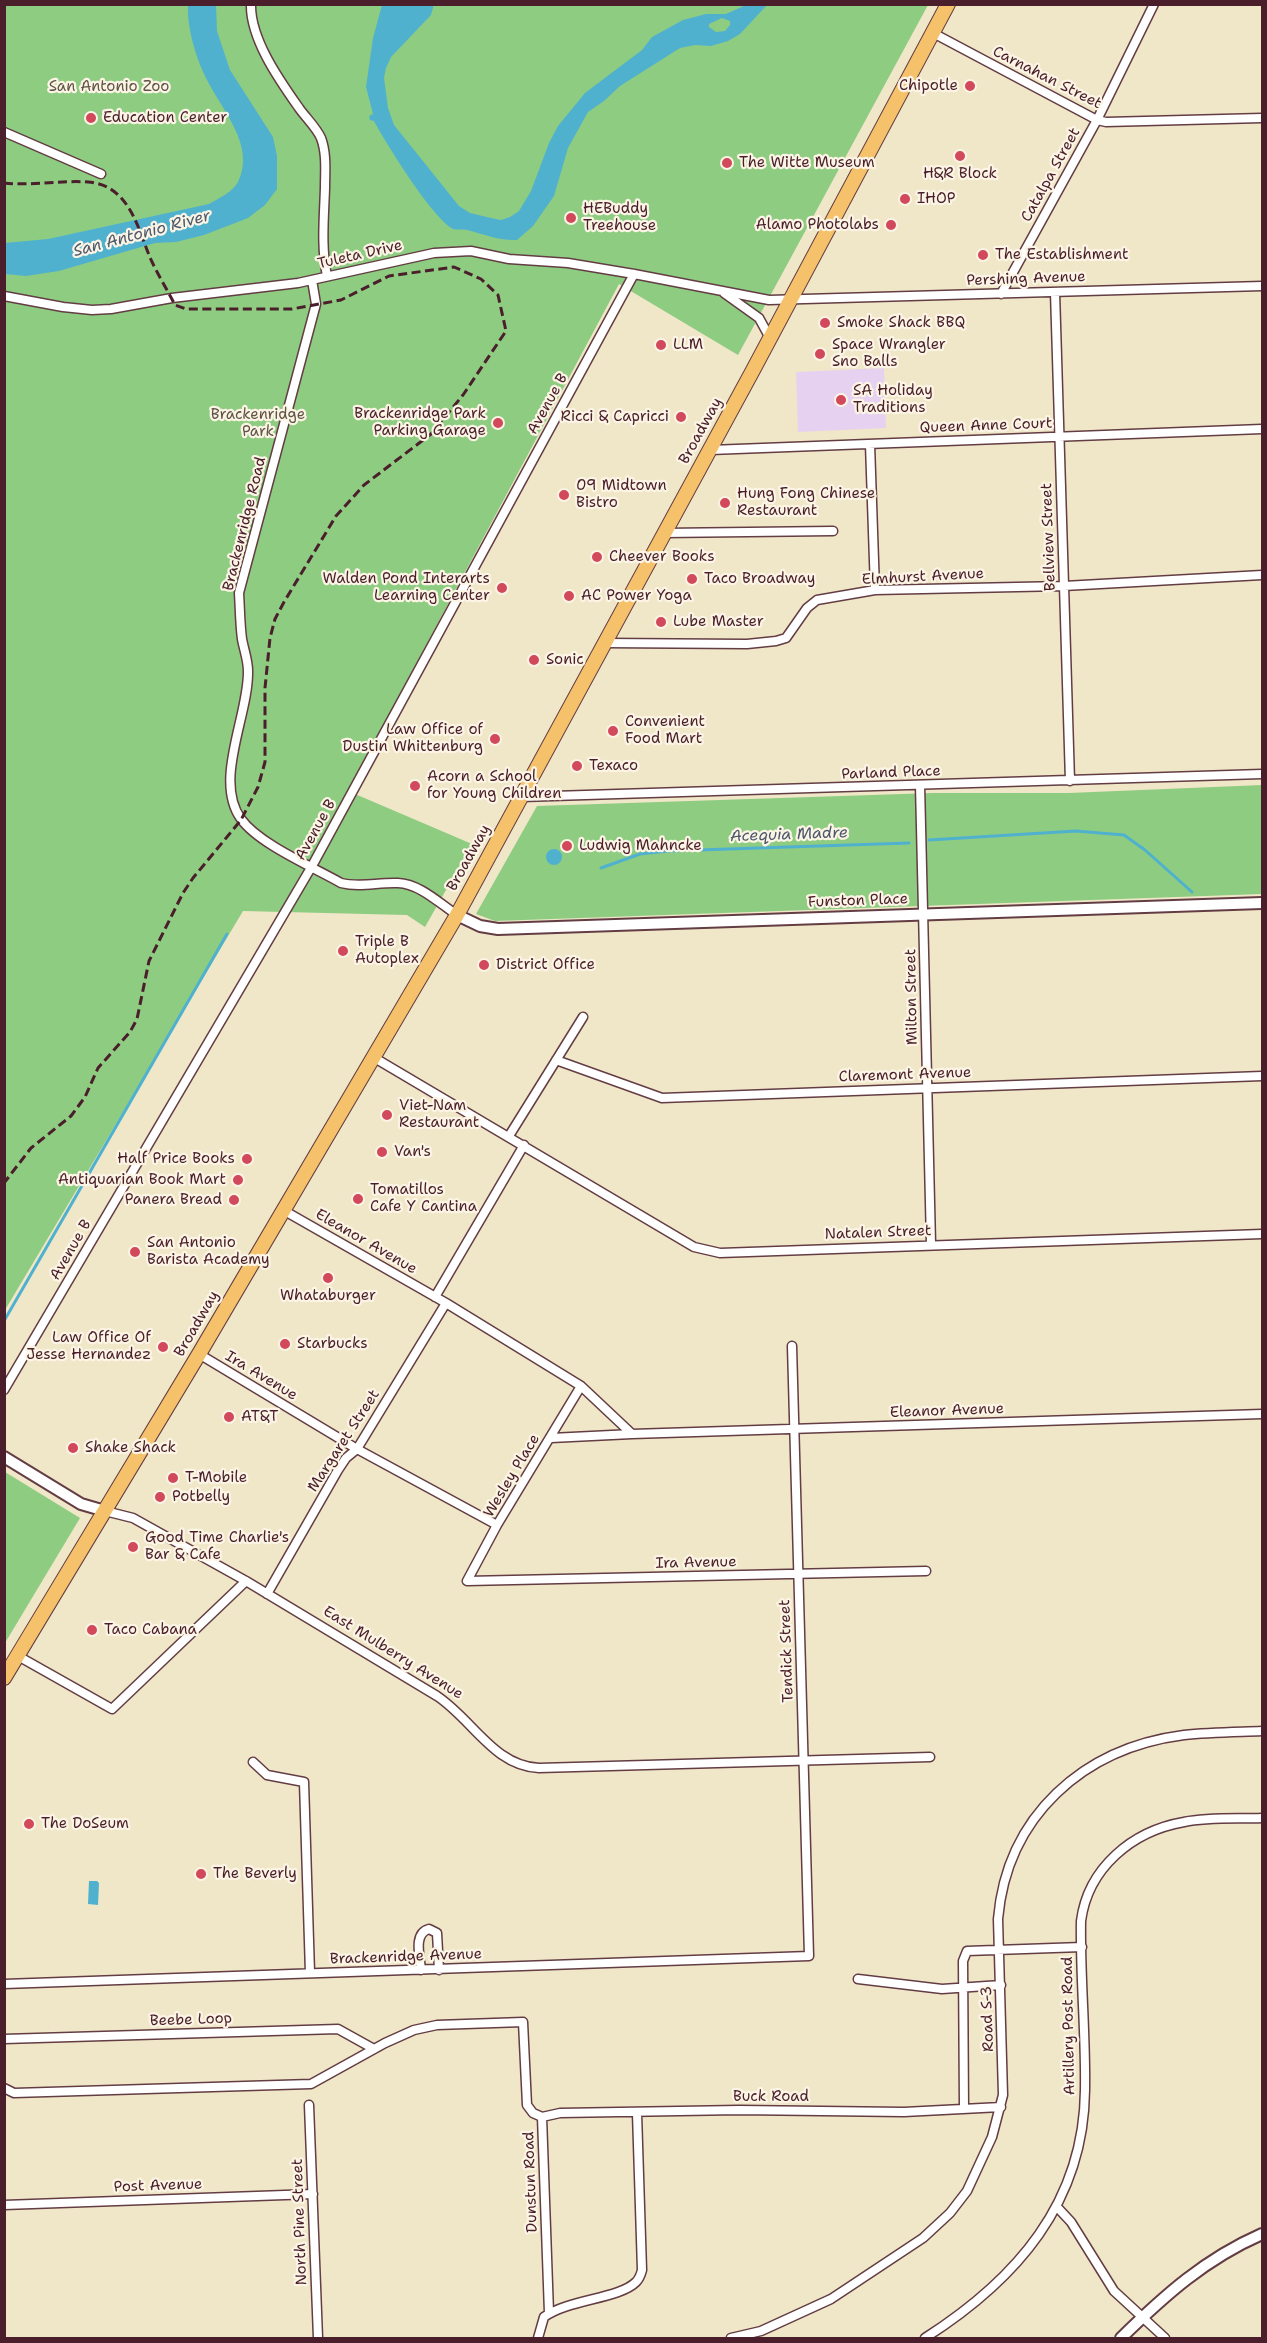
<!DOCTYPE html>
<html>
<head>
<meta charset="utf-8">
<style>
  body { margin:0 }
  #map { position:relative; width:1267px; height:2343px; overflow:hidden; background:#f0e6c8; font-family:"Shantell Sans",sans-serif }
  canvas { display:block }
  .frame { position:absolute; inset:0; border:6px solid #4a1f2b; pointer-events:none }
</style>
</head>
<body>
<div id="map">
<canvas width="1267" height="2343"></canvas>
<div class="frame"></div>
</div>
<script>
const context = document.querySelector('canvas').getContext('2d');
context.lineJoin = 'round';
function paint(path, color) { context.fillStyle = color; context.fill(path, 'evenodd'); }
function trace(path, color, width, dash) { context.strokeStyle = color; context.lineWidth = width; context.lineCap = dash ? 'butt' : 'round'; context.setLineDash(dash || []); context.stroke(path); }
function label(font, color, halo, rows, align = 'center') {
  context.font = font + ' "Shantell Sans",sans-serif'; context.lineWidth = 4.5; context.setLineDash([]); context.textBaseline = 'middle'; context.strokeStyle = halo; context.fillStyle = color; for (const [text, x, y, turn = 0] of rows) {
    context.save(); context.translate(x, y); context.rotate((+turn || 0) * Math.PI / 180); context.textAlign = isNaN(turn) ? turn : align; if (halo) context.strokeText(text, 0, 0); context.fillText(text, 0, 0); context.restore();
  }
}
paint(new Path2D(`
  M884 368 886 428 798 432 796 372Z`), '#e6d2f0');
paint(new Path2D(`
  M5 5H928L738 355 619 284 348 791 472 844 425 927 407 915 243 911 5 1310Z
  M1262 785V894L495 921 476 914 537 806 933 793H1069Z
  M5 1472 80 1518 5 1643Z`), '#8ecc82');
paint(new Path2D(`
  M188 5H216L217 31 230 70 273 137 277 156V189L265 205 248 218 204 235 176 242 155 243 59 271 26 276 5 274V243L48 239 209 204C219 198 233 192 238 182 256 146 222 110 207 80 196 58 187 29 188 5Z
  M382 5 434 4 431 15 391 57 386 68 384 78 388 108 394 125 459 206 470 213 491 218 501 220 510 217 519 211 531 191 549 143 558 126 585 93 642 50 652 37 683 20 706 14H726L746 5H767L740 34 728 41 711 46 695 45 680 48 620 86 604 101 588 112 568 148 554 196 533 226 517 240C499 241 484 234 467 230 463 229 457 230 453 229 433 219 385 142 374 121L370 120 369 116 373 114 366 87 373 38ZM722 18 730 21V25L725 31 716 32 709 27V24Z
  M546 857a8 8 0 1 1 16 0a8 8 0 1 1-16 0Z
  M89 1881H97L99 1883 98 1905 88 1904Z`), '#50b1cf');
trace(new Path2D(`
  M929 840 1076 831 1124 835 1145 850 1192 892
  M601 868 640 854 668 851 909 843
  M4 1321 227 934`), '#50b1cf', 3);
const minor = new Path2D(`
  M251 4C250 39 280 81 299 108 306 118 316 127 321 138 327 154 325 172 325 188 324 218 321 247 327 276
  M933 33 1097 120 1106 122 1262 118
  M4 132 101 174
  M312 280 316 304 239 593C240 609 240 624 242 639 244 650 248 660 248 671 249 715 213 780 241 819 259 844 313 867 341 883 361 888 378 882 398 883 420 884 439 903 457 915
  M1055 292 1070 781
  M724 293 759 318 770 338
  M1001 294 1097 120 1154 4
  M4 296 63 307 92 310 111 309 172 298 298 283 434 253 471 251 509 259 568 263 634 274 769 300 1262 286
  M870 444 875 590
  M710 450 1262 429
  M663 533 833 531
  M604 643 747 644 776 641 786 638 807 608 817 600 875 590 1064 586 1262 575
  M920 785 931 1244
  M521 797 1262 774
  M373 1057 694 1247 720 1253 1262 1234
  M556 1060 662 1098 1262 1076
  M509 1136 583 1017
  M283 1210 446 1303 581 1386 632 1434 1262 1414
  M435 1297 524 1145
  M199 1354 357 1449 497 1525
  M581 1386 497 1525 467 1581 926 1571
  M4 1390 312 866 634 274
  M551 1438 632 1434
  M105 1511 133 1518 246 1581 437 1696C473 1720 494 1766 539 1768L930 1757
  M267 1594 338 1470 346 1458 357 1449 446 1303
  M18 1656 112 1709 246 1581
  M253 1762 267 1775 304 1782 310 1973
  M421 1970C420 1957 413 1933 429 1929L437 1933 439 1970
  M858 1979 942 1989 1001 1985
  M4 1984 809 1956 792 1346
  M4 2039 338 2029 374 2049
  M4 2088 14 2093 311 2084 385 2043 414 2030 437 2025 523 2022 527 2105 533 2113 542 2117
  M309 2105 318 2338
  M964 2109 963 1961 967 1951 1082 1947
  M542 2117 560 2113 739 2110 904 2112 1001 2107
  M542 2117 549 2313
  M4 2205 313 2194
  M1057 2207 1071 2222 1114 2291 1165 2338
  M538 2338 544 2317C569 2299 619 2299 636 2282 639 2279 641 2274 642 2270L637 2113
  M731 2338 761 2331 831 2299 923 2238 950 2213 967 2191 992 2137 1003 2095 998 1919C1007 1816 1083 1748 1184 1735 1210 1732 1237 1732 1262 1731
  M925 2338C1016 2280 1084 2203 1085 2090 1086 2034 1080 1977 1081 1921 1088 1868 1132 1831 1184 1822 1209 1817 1237 1819 1262 1818`);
const tertiary = new Path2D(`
  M457 915 480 926 498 929 1262 903
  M4 1457 81 1504 105 1511
  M1121 2338C1165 2295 1205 2259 1262 2234`);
const primary = new Path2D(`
  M4 1678 199 1354 457 915 752 372 948 4`);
trace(minor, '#633d43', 11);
trace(tertiary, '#633d43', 14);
trace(primary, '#633d43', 16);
trace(minor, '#fff', 8);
trace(tertiary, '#fff', 10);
trace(primary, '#f5c16b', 14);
trace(new Path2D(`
  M4 183C32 186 61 180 88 182 128 185 137 225 149 255 156 272 167 289 175 305L186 309H292L341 300 389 276 454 267 481 279 498 295 506 331 463 395 431 434 364 485 336 516 284 602 275 619 270 638 265 688V762L258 787 241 820 193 878 183 893 149 961 137 1019 130 1032 98 1068 85 1097 71 1116 31 1148 4 1183`), '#4a1f2b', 3, [9, 4.5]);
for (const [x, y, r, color] of [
  [970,86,6,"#d1495b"],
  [91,118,6,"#d1495b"],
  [960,156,6,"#d1495b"],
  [727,163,6,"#d1495b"],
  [905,199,6,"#d1495b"],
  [571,218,6,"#d1495b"],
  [891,225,6,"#d1495b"],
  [983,255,6,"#d1495b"],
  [825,323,6,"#d1495b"],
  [661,345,6,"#d1495b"],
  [820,354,6,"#d1495b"],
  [841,400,6,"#d1495b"],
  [681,417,6,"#d1495b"],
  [498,423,6,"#d1495b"],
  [564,495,6,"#d1495b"],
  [725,503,6,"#d1495b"],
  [597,557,6,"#d1495b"],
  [692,579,6,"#d1495b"],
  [502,588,6,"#d1495b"],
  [569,596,6,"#d1495b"],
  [661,622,6,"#d1495b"],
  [534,660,6,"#d1495b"],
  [613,731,6,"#d1495b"],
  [495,739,6,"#d1495b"],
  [577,766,6,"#d1495b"],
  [415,786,6,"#d1495b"],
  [567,846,6,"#d1495b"],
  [343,951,6,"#d1495b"],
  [484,965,6,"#d1495b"],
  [387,1115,6,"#d1495b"],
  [382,1152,6,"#d1495b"],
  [247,1159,6,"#d1495b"],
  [238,1180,6,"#d1495b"],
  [358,1199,6,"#d1495b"],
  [234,1200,6,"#d1495b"],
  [135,1252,6,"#d1495b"],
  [328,1278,6,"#d1495b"],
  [285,1344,6,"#d1495b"],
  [163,1347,6,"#d1495b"],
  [229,1417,6,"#d1495b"],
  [73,1448,6,"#d1495b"],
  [173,1478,6,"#d1495b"],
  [160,1497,6,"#d1495b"],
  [133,1547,6,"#d1495b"],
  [92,1630,6,"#d1495b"],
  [29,1824,6,"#d1495b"],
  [201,1874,6,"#d1495b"]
]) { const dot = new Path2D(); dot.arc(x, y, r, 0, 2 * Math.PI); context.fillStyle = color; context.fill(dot); trace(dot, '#fcf5e5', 2); }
label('15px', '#4a1f2b', '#fcf5e5', [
  ["Carnahan Street",1047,78,27],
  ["Catalpa Street",1051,175,-61],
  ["Tuleta Drive",360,255,-13],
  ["Pershing Avenue",1026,279,-2],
  ["Avenue B",548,404,-61],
  ["Queen Anne Court",986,426,-2],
  ["Broadway",701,431,-61],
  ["Brackenridge Road",245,524,-76],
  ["Bellview Street",1049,537,-92],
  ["Elmhurst Avenue",923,577,-3],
  ["Parland Place",891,773,-2],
  ["Avenue B",316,830,-61],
  ["Broadway",469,858,-61],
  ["Funston Place",858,901,-2],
  ["Milton Street",912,997,-91],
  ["Claremont Avenue",905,1075,-2],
  ["Natalen Street",878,1233,-2],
  ["Eleanor Avenue",366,1242,30],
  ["Avenue B",71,1250,-60],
  ["Broadway",197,1324,-60],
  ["Ira Avenue",261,1376,31],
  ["Eleanor Avenue",947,1411,-2],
  ["Margaret Street",344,1441,-57],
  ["Wesley Place",512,1476,-59],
  ["Ira Avenue",696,1563,-1],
  ["Tendick Street",787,1651,-92],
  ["East Mulberry Avenue",393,1653,32],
  ["Brackenridge Avenue",406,1957,-2],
  ["Road S-3",988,2019,-92],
  ["Beebe Loop",191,2020,-2],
  ["Artillery Post Road",1069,2026,-91],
  ["Buck Road",771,2097],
  ["Dunstun Road",531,2182,-92],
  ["Post Avenue",158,2186,-2],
  ["North Pine Street",300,2222,-92]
]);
label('15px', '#4a1f2b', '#fcf5e5', [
  ["Chipotle",958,86,"right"],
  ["Education Center",103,118],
  ["The Witte Museum",739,163],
  ["H&R Block",960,174,"center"],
  ["IHOP",917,199],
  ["HEBuddy",583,209],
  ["Treehouse",583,226],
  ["Alamo Photolabs",879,225,"right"],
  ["The Establishment",995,255],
  ["Smoke Shack BBQ",837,323],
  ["LLM",673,345],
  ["Space Wrangler",832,345],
  ["Sno Balls",832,362],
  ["SA Holiday",853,391],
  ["Traditions",853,408],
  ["Brackenridge Park",486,414,"right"],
  ["Parking Garage",486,431,"right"],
  ["Ricci & Capricci",669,417,"right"],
  ["09 Midtown",576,486],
  ["Bistro",576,503],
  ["Hung Fong Chinese",737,494],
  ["Restaurant",737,511],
  ["Cheever Books",609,557],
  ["Walden Pond Interarts",490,579,"right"],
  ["Learning Center",490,596,"right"],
  ["Taco Broadway",704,579],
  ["AC Power Yoga",581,596],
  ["Lube Master",673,622],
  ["Sonic",546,660],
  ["Convenient",625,722],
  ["Food Mart",625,739],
  ["Law Office of",483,730,"right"],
  ["Dustin Whittenburg",483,747,"right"],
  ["Texaco",589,766],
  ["Acorn a School",427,777],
  ["for Young Children",427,794],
  ["Ludwig Mahncke",579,846],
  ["Triple B",355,942],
  ["Autoplex",355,959],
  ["District Office",496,965],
  ["Viet-Nam",399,1106],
  ["Restaurant",399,1123],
  ["Van's",394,1152],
  ["Half Price Books",235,1159,"right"],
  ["Antiquarian Book Mart",226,1180,"right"],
  ["Tomatillos",370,1190],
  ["Cafe Y Cantina",370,1207],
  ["Panera Bread",222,1200,"right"],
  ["San Antonio",147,1243],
  ["Barista Academy",147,1260],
  ["Whataburger",328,1296,"center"],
  ["Law Office Of",151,1338,"right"],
  ["Jesse Hernandez",151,1355,"right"],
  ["Starbucks",297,1344],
  ["AT&T",241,1417],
  ["Shake Shack",85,1448],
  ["T-Mobile",185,1478],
  ["Potbelly",172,1497],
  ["Good Time Charlie's",145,1538],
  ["Bar & Cafe",145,1555],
  ["Taco Cabana",104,1630],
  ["The DoSeum",41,1824],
  ["The Beverly",213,1874]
], 'left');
label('15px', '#5e5345', '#fcf5e5', [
  ["San Antonio Zoo",109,87],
  ["Brackenridge",258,415],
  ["Park",258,432]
]);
label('italic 16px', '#4c596d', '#fcf5e5', [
  ["San Antonio River",142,234,-15],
  ["Acequia Madre",789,835,-2]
]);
</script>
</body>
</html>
